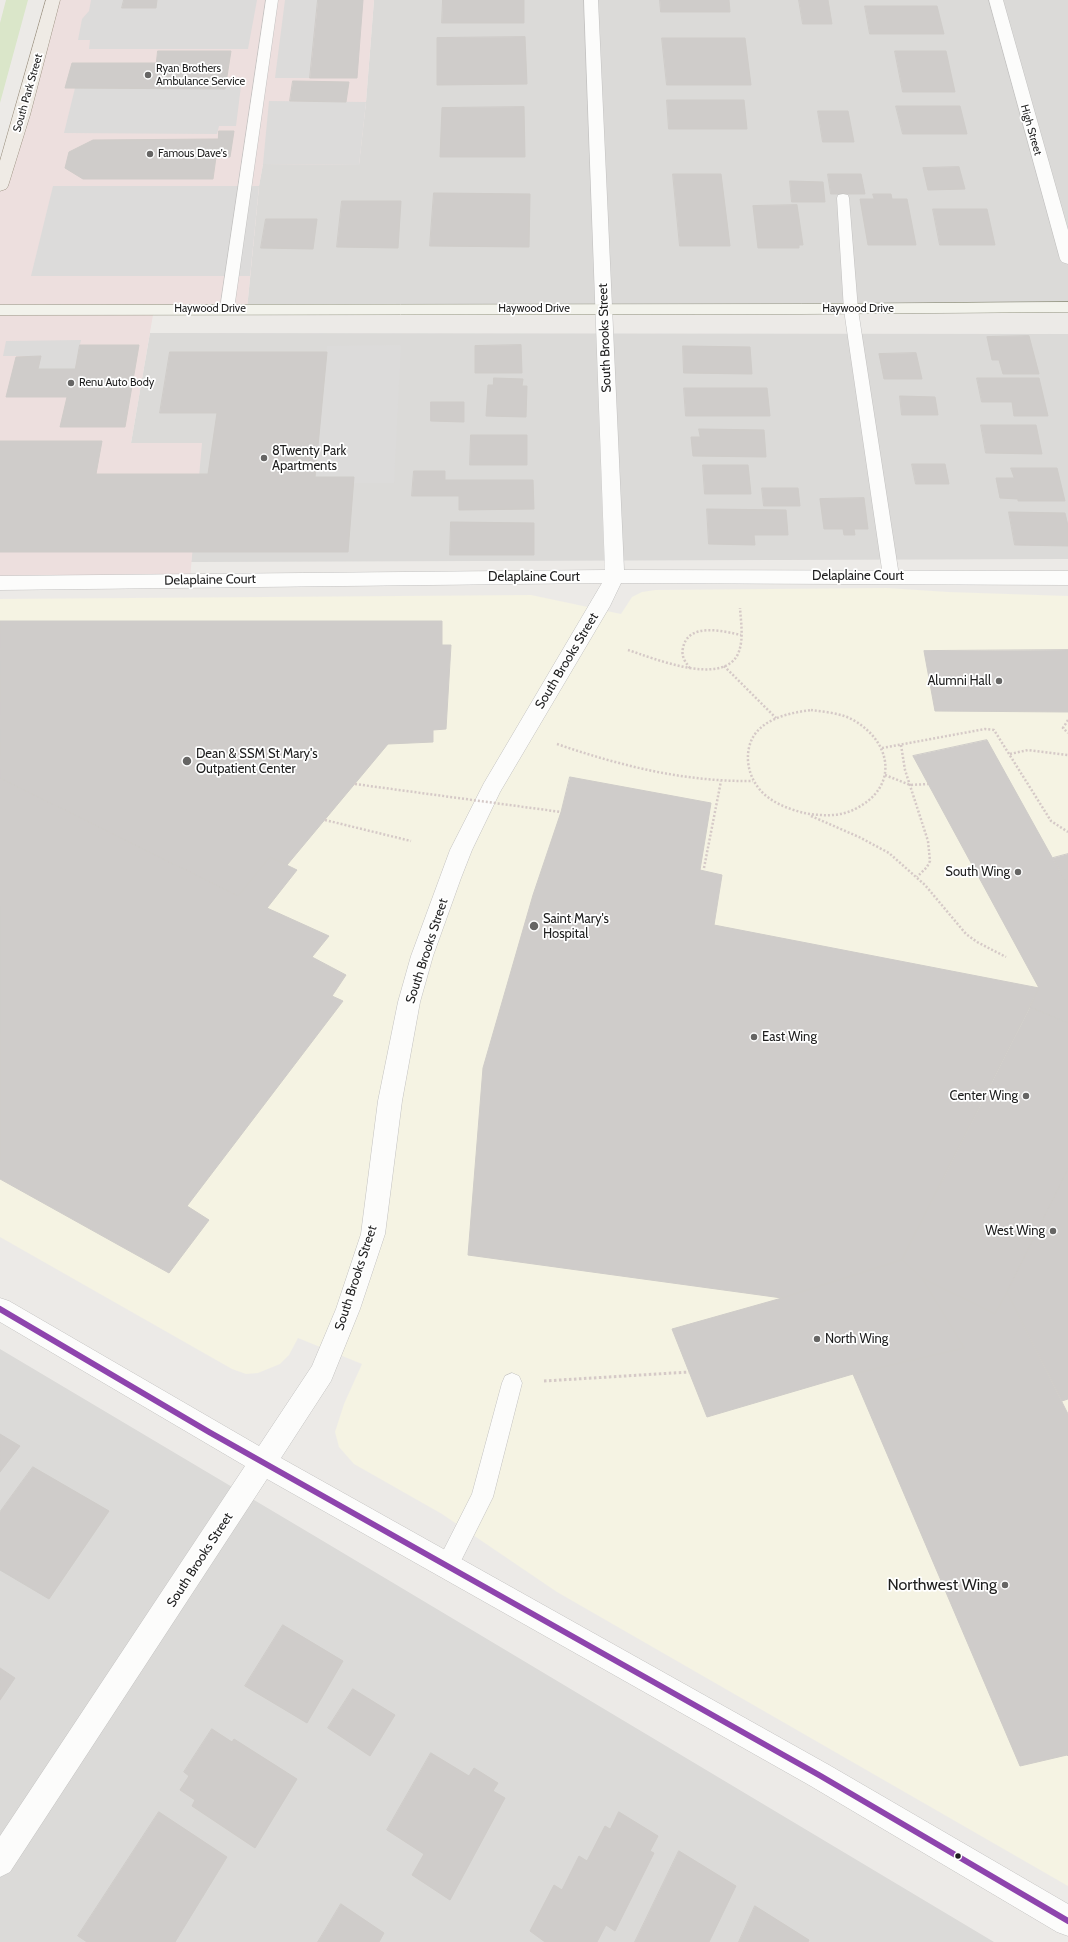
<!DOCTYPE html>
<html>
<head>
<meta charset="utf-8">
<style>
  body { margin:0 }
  canvas { display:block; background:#eceae7 }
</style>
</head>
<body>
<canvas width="1068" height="1942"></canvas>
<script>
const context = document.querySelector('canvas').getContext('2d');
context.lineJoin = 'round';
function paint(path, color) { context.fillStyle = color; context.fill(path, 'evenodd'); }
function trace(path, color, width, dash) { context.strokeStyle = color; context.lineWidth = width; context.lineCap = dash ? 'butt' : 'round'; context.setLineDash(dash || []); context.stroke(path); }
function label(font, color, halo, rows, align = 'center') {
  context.font = font + ' Cabin,sans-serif'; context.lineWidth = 3.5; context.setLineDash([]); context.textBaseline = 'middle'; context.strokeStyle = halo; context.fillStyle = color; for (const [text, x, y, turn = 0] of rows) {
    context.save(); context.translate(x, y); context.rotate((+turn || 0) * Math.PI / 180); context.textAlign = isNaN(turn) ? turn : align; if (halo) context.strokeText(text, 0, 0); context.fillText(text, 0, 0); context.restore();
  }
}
paint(new Path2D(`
  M374 0H1068V307L247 309 259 186 263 164H359L366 102Z
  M150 333 1068 334V559L191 562 201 443H131Z
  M0 1349 318 1538 994 1942H0Z`), '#dbdad8');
paint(new Path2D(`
  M53 0H374L366 102 359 165 263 164 259 186 247 309H154L131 443H202L190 579 0 583V186Z`), '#eddfde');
paint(new Path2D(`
  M887 588 948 592 1068 596V1886L557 1592 442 1514 354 1464 339 1447 335 1432 344 1404 362 1364 298 1338 289 1355 280 1364 258 1373 246 1374 232 1369 0 1237V599L531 595 621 614 632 597 642 592 655 590Z`), '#f5f3e3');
paint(new Path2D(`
  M6 0H28L0 103V23Z`), '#dae6c9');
paint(new Path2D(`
  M91 0H257L248 49H89L90 40H78L82 19 89 11Z
  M285 0H318L310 78H275Z
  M241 86 236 126H219L217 134 64 133 75 88 224 89 225 87Z
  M269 101 366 102 359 165 263 164Z
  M53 186H259L250 276H31Z
  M81 340 75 369H38L41 356H3L6 341Z
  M401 345 394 483H353L354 477H315L327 346Z`), '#dcdbda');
const building = new Path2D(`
  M124 0H157L156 8H122Z
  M318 0H363L357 78H310Z
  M443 0H524V23H442Z
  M660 0H729L730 12H661Z
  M799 0H828L832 24H803Z
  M865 6H937L944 34H870Z
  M525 37 527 84 437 85V38Z
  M662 38H745L751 85H667Z
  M158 51H231L225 89 65 88 72 63H156Z
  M895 51H946L955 92H903Z
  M293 81 349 82 346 102 290 101Z
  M667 100H744L747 129H669Z
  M896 106H960L967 134H903Z
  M524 107 525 157H440L442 108Z
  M818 111H848L854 142H823Z
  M219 131H234L230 157H216L213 179H83L65 168 69 152 93 140 218 139Z
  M959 167 965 189 928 190 923 168Z
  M673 174H721L730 246H680Z
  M828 174H861L865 194H831Z
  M790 181 823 182 825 202H792Z
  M434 193 530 194 529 247 430 246Z
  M873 194H891L892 199H907L916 245H868L860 199H874Z
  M342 201H401L398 248 337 247Z
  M797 205 803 245H799V248H758L753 206Z
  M933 209H987L995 245H940Z
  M266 219H317L313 249 261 248Z
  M1029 336 1039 374H1003L999 360H992L987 337Z
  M80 345H139L125 427H60L67 397H6L16 357 41 356 38 369H75Z
  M521 345 522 373H475V346Z
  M683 346 750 347 752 374 684 373Z
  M170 352H327L315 477H354L348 552H0V441H102L96 474H208L217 413H160Z
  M916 353 922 379H884L879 354Z
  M494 378 523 379 522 386H527L526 417 486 416 488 385H493Z
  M977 378H1039L1048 416H1014L1012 402H982Z
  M684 388H767L770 416H686Z
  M900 396 935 397 938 415H902Z
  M431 402H464V422L431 421Z
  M981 425H1036L1042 454 986 453Z
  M699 429 764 430 766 457 693 456 691 437H700Z
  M471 435H527V465H470Z
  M912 464H945L949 484H916Z
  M703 465H748L751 494H705Z
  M1011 468H1057L1065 501H1018V499L1000 498 996 478H1014Z
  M414 471H445V480H533L534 509 459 510V496H412Z
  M762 488H798L800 506H764Z
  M864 498 868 529H854L855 535H844L843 529H824L820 499Z
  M707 509 786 510 788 535H754L755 545 709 544Z
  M1009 512 1065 513 1068 526V546L1015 545Z
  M451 522 534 523V555H450Z
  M0 621H442V645H451L446 729 433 730V742L388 744 287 865 270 857 238 896 0 778Z
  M1068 650V712L935 711 924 651Z
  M987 740 1068 886V1023L1030 1007 1039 988 913 756Z
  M570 777 711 803 700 870 722 875 714 925 1039 988 902 1260 782 1298 468 1255 483 1068 533 895 561 812Z
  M0 778 238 896 270 857 297 870 267 908 329 936 312 957 346 975 332 996 343 1001 187 1206 209 1220 169 1273 0 1179Z
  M1068 854V886L1053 858Z
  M1030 1007 1068 1023V1169L1007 1292 995 1314 922 1278 902 1260Z
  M1068 1169V1399L1062 1401 1007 1292Z
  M902 1260 922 1278 964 1348 853 1374 707 1417 672 1329 782 1298Z
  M922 1278 995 1314 1007 1292 1068 1414V1756L1067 1755 1020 1766 853 1374 964 1348Z
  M0 1434 20 1446 0 1472Z
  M33 1467 109 1511 49 1599 0 1570V1512Z
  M283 1625 343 1661 307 1723 245 1686Z
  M0 1668 15 1678 0 1700Z
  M353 1689 395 1715 370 1756 328 1728Z
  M212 1729 232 1742 234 1739 297 1779 255 1848 192 1806 195 1800 180 1790 189 1776 184 1772Z
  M431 1753 469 1776 474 1768 498 1783 493 1791 505 1798 450 1900 412 1875 424 1854 387 1830Z
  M159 1812 227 1857 175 1942H87L78 1936Z
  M619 1812 658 1836 650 1851 654 1853 615 1931 606 1925 597 1942H545L530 1931 554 1885 562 1890 579 1856 587 1861 605 1826 610 1829Z
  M679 1851 736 1886 709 1942H635Z
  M341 1904 384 1933 379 1942H318Z
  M755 1906 809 1940 808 1942H739Z`);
paint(building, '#cfccca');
trace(building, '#cfccc9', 1);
const lane = new Path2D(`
  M266 0H278L234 309 232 312H222L220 309Z
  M843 194 848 195 849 198 858 310 899 576 896 580 891 581 886 580 883 576 844 310 837 198 838 195Z
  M512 1373 519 1376 522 1383 493 1497 455 1573 447 1576 439 1573 436 1565 472 1494 502 1383 505 1376Z`);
const street = new Path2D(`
  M584 0H598L624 570 1068 571V585L621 583 610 606 500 792 472 850 461 878 433 956 420 1002 402 1101 385 1234 360 1309 331 1381 281 1458 829 1765 1068 1904V1936L1057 1932 809 1785 267 1479 10 1872 0 1877V1836L245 1466 0 1322V1298L9 1301 259 1446 312 1366 336 1309 361 1234 378 1101 398 1002 411 956 450 850 484 783 602 583 0 590V576L605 570Z
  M989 0H1003L1068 230V264L1062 262 1060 259Z`);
const secondary = new Path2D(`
  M1068 302V312L801 314 0 315V305L801 304Z`);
const primary = new Path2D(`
  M46 0H60L30 115 8 186 6 189 0 191V161Z`);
trace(lane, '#c3c2c1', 1);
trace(street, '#c3c2c1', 1);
trace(secondary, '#939481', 1);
trace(primary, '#a09686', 1);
trace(new Path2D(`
  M628 650C653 658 722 687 738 654 744 640 741 623 740 608
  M724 666 776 718
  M690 668C685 662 681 656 683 648 688 622 723 631 741 635
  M811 710C825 712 842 713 855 721 893 744 898 788 855 809 840 817 821 816 804 813 789 809 772 803 761 791 754 783 749 773 748 761 746 723 781 714 811 710Z
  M1068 720 1063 728 1068 733
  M557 744C621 766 685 782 753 781
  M901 745 905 770 928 841 930 861 927 867 917 877
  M882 748 985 729 994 730 1051 821 1068 832
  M1010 754 1028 750 1068 755
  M885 775 910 785 928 784
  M811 816 859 837 889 853 925 885 966 934 977 942 1006 957
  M325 820 411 841
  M704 868 721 781`), '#d5c9c7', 2.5, [2, 2]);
trace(new Path2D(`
  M544 1381 689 1372`), '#d5c9c7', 3, [2.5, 2.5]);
paint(lane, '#fcfcfb');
paint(street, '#fcfcfb');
paint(secondary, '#f2f2eb');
paint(primary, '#efebe5');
trace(new Path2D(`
  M355 784 561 812`), '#d5c9c7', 2.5, [2, 2]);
trace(new Path2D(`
  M0 1309 209 1432 819 1775 1068 1921`), '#8e44ad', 6);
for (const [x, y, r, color] of [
  [148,75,4,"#666564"],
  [150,154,4,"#666564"],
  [71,383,4,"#666564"],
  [264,458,4,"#666564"],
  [999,681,4,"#666564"],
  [187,761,5,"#666564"],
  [1018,872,4,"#666564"],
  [534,926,5,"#666564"],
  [754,1037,4,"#666564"],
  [1026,1096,4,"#666564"],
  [1053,1231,4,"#666564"],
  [817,1339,4,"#666564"],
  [1005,1585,4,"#666564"],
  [958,1856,3.5,"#1e1e1e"]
]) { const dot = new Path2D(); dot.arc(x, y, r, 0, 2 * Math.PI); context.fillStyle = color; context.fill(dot); trace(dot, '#fff', 1.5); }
label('11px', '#1e1e1e', '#fff', [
  ["Ryan Brothers",156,69],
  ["Ambulance Service",156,82],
  ["Famous Dave's",158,154],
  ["Renu Auto Body",79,383]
], 'left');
label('11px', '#1e1e1e', '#fff', [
  ["South Park Street",28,93,-74],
  ["High Street",1031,130,74],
  ["Haywood Drive",210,309],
  ["Haywood Drive",534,309],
  ["Haywood Drive",858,309]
]);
label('13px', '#1e1e1e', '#fff', [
  ["South Brooks Street",605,338,-92],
  ["Delaplaine Court",858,576],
  ["Delaplaine Court",534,577],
  ["Delaplaine Court",210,580,-1],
  ["South Brooks Street",567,661,-59],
  ["South Brooks Street",427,951,-72],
  ["South Brooks Street",356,1278,-72],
  ["South Brooks Street",200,1560,-57]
]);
label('13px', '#1e1e1e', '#fff', [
  ["8Twenty Park",272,451],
  ["Apartments",272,466],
  ["Alumni Hall",991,681,"right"],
  ["Dean & SSM St Mary's",196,754],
  ["Outpatient Center",196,769],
  ["South Wing",1010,872,"right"],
  ["Saint Mary's",543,919],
  ["Hospital",543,934],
  ["East Wing",762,1037],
  ["Center Wing",1018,1096,"right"],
  ["West Wing",1045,1231,"right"],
  ["North Wing",825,1339]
], 'left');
label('16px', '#1e1e1e', '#fff', [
  ["Northwest Wing",997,1585]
], 'right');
</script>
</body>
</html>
